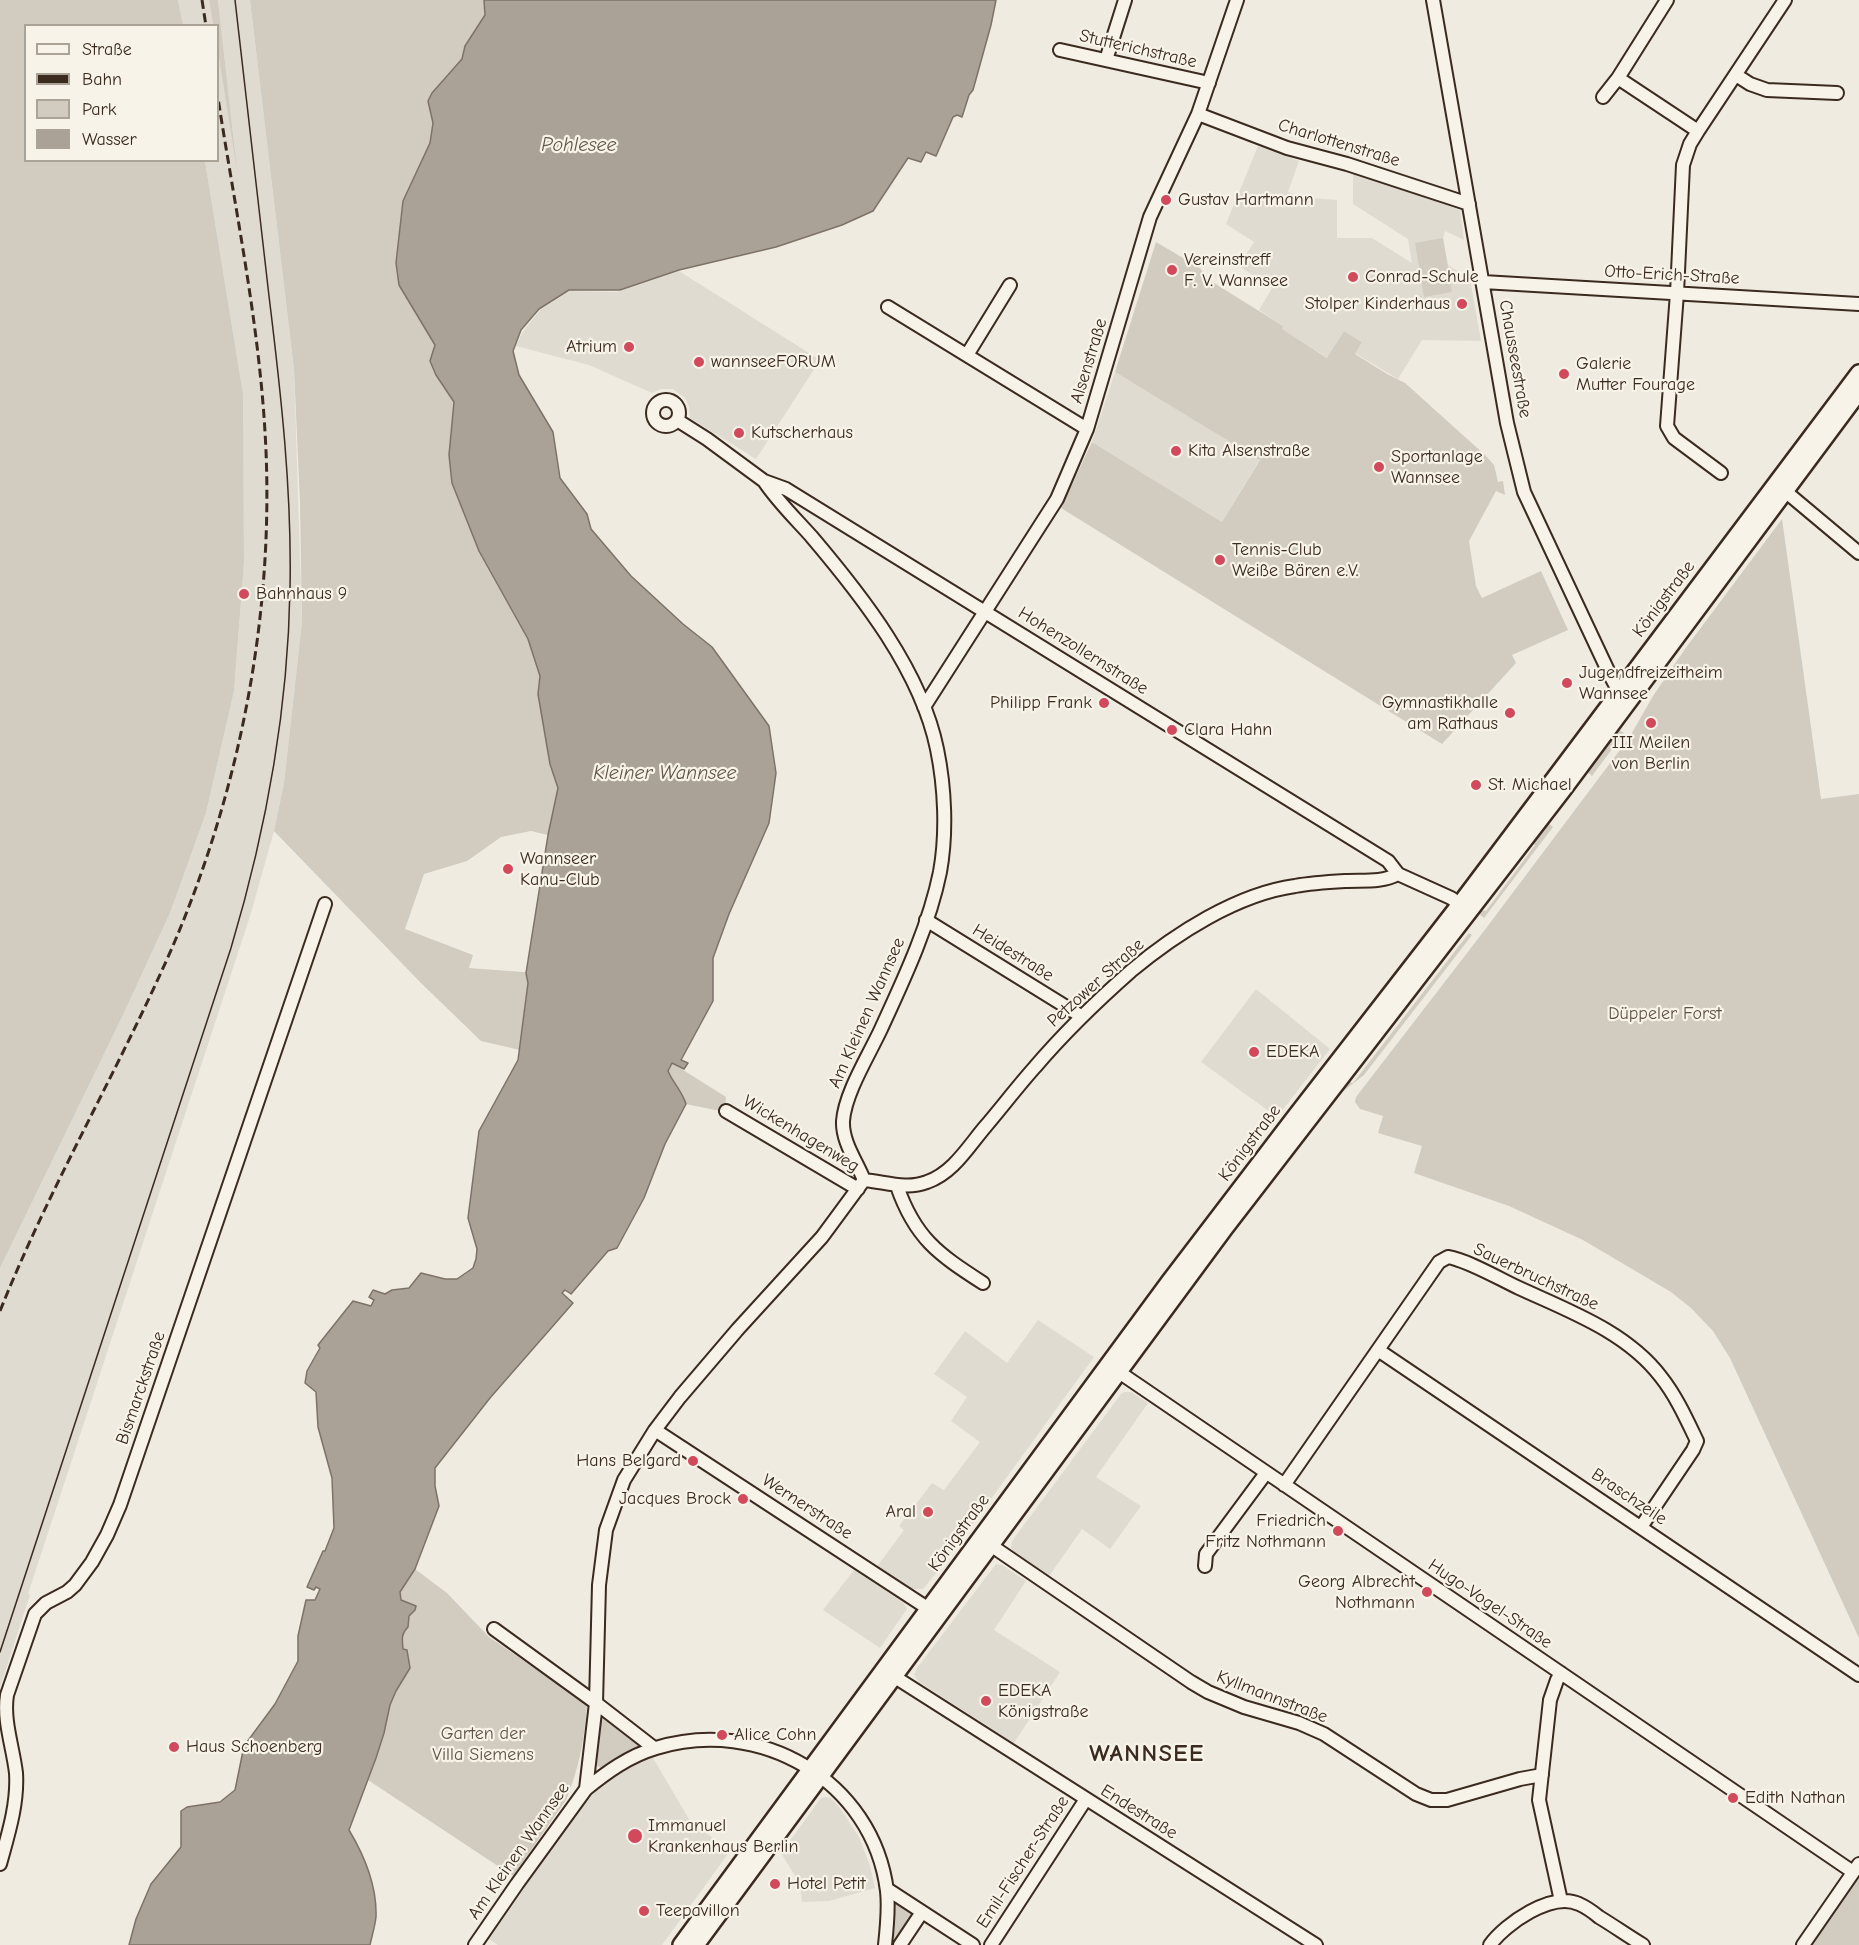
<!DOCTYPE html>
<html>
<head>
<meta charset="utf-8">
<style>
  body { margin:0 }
  #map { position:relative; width:1859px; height:1945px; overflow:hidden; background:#efebe0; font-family:"Comic Neue",sans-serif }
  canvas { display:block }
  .legend { position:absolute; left:24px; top:24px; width:195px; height:138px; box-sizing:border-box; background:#f7f3e8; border:2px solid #aca397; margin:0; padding:8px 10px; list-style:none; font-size:18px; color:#3b2a1e }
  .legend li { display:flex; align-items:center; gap:12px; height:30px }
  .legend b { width:30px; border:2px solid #aca397 }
</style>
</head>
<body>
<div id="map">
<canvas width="1859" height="1945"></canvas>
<ul class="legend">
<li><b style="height:8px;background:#f7f3e8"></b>Straße</li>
<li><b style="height:8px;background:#3b2a1e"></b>Bahn</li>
<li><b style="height:16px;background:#d1cbc0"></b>Park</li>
<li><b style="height:16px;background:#aaa296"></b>Wasser</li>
</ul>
</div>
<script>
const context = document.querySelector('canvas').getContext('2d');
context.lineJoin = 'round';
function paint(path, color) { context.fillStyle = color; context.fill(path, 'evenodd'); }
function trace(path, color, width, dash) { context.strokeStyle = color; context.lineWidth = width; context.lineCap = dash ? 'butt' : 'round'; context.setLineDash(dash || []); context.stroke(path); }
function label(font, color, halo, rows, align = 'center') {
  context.font = font + ' "Comic Neue",sans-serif'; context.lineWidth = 4.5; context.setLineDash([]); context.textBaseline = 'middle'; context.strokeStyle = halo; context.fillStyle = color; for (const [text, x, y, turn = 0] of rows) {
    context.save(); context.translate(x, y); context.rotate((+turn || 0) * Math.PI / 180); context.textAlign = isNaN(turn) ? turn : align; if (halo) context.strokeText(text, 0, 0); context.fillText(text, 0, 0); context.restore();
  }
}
paint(new Path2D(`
  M178 0H209L213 25H183Z
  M218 0H250L294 369 302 622 284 783 274 831 251 913 28 1594 30 1595 0 1687V1268L123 1015 170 913 206 813 234 691 244 562 243 394 205 161 218 160V52L235 153Z
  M1258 146 1299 161 1288 192 1308 198 1337 200V238H1372L1412 263 1408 239 1353 204V172L1460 210 1464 240 1445 231 1443 238 1448 265 1470 279 1481 341 1422 340 1398 379 1355 353 1362 342 1344 331 1328 358 1281 329 1283 326 1259 310 1272 288 1239 266 1254 242 1226 224Z
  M679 271 820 360 756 459 690 418 689 407 685 398 673 389H661L652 393 589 365 516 346 522 333 540 310 570 291 617 292Z
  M1115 372 1260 459 1222 522 1092 442Z
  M1256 989 1330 1049 1277 1117 1201 1062Z
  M1038 1320 1094 1357 946 1561 923 1589H914L912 1591 876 1568 904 1530 899 1526 932 1483 944 1490 980 1442 951 1421 967 1397 934 1374 965 1331 1007 1363Z
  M1125 1392H1131L1148 1403 1096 1477 1141 1506 1110 1549 1082 1529 1049 1576 1014 1552 1011 1548 1012 1541 1121 1394Z
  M996 1564 1002 1565 1026 1581 994 1630 1060 1672 1014 1743 919 1682 914 1675 917 1668Z
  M854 1570 904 1603 907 1609 880 1648 823 1610Z
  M652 1756 690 1821 730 1851 662 1945H498L489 1939 573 1818 593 1794 619 1773Z
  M825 1797 831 1798 840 1808 859 1837 870 1866 875 1888 829 1901 802 1902 800 1884 781 1853 821 1798Z`), '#e0dbd0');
paint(new Path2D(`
  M0 0H178L183 25 26 26V160L205 161 243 394 244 562 234 691 206 813 170 913 123 1015 0 1268Z
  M209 0H218L237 170 218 52V26L213 25Z
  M250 0H484L485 15 465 45 462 59 432 93 428 101 433 123 430 143 403 201 396 263 418 315 435 345 436 375 454 402 449 455 479 551 528 639 540 676 538 694 550 764 558 788 548 835 531 831 501 837 467 861 424 874 405 929 473 955 469 968 563 975 542 1055 481 1041 421 983 274 831 284 783 302 622 300 502 294 369Z
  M1443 238 1452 292 1424 297 1415 243Z
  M1156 242 1200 268 1206 278 1283 326 1282 329 1327 358 1344 331 1362 342 1355 354 1387 374 1405 383 1485 455 1494 465 1498 482 1503 481 1505 495 1496 491 1469 541 1476 586 1482 598 1541 571 1568 630 1512 655 1516 663 1442 744 1061 508 1092 442 1222 522 1260 460 1115 372Z
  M1782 519 1821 799 1859 794V1638L1730 1358 1713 1331 1691 1308 1671 1292 1583 1240 1509 1206 1414 1173 1422 1146 1378 1133 1383 1116 1360 1109 1355 1102 1356 1097 1484 931 1629 738 1653 696 1685 649Z
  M1617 728 1624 733 1592 776 1586 771Z
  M1548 823 1553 827 1484 918 1477 912 1479 910 1486 911 1535 845 1530 840Z
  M1469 933 1472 935 1364 1075 1337 1096 1336 1094 1345 1081 1353 1083Z
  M672 1063 726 1097 725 1112 686 1104C682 1091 673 1083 668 1071Z
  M415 1569 447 1593 489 1637 587 1704C585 1737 579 1769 566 1800L513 1876 368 1780 384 1733 389 1705 396 1691 403 1649V1633L408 1627 409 1616 415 1610 400 1600V1592Z
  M602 1714 642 1745 601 1768 594 1764 599 1718Z
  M1859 1877V1945H1811Z
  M895 1903 900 1904 915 1916 895 1942 891 1937 892 1907Z`), '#d1cbc0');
const water = new Path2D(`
  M484 0H996L991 25 973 90 969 95 962 117 957 115 953 117 936 156 926 152 921 162 908 158 873 211 842 225 776 247 679 270 620 290H569L539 309 521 330 513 351 519 375 553 432 560 478 587 514 591 529 631 576 683 624 712 647 769 726 776 773 769 823 729 914 713 958V1001L681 1060 688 1063 684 1069 672 1063 668 1071C673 1083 682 1091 686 1104L665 1144 644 1198 617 1248 608 1251 571 1294 565 1290 562 1293 573 1303 490 1398 435 1468V1486L439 1506 415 1569 400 1592 401 1600 416 1606 415 1610 409 1616 408 1627C401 1634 402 1639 403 1649L407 1650 410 1668 396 1691 390 1705 384 1733 376 1758 349 1830C364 1855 377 1887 376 1917 375 1926 372 1936 370 1945H129L136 1919 151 1884 181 1847V1811L187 1807 220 1802 235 1790 244 1746 275 1704 298 1661V1636L306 1600H315L320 1589 316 1587 314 1590 307 1587 323 1551H325L334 1528 332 1478 318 1427 316 1392 305 1383 307 1371 320 1348 318 1345 353 1301 371 1306 374 1300 369 1297 373 1290 385 1294 392 1290 409 1288 421 1273 445 1279H457L473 1268 476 1259 477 1249 468 1218 479 1131 518 1060 528 983 526 973 548 835 558 788 550 764 538 694 540 676 528 639 479 551 452 483 449 455 454 402 436 375 430 361 435 345 399 285 396 263 403 201 430 143 433 123 428 101 432 93 462 59 465 46 485 15Z`);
paint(water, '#aaa296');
trace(water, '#7e7266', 1.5);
const minor = new Path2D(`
  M1433 0 1507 423 1524 492 1610 675 1619 692 1625 698
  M1060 50 1209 83
  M1106 60 1125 0
  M1736 75 1750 84 1767 90 1837 93
  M1618 78 1698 131 1785 0
  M1603 97 1618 78 1667 0
  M1198 114 1287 148 1347 164 1469 204
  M1698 131 1690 144 1683 165 1677 293 1667 426 1674 438 1721 473
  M1483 282 1859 304
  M888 307 1087 429
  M967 355 1010 285
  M653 413a13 13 0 1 1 26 0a13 13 0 1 1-26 0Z
  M677 420 707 439 764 481 786 489 1388 861 1398 874 1451 898 1467 909
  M1779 486 1859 553
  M924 707 1057 499 1087 429 1150 217 1198 114 1237 0
  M926 920 1081 1016
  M726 1111 858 1189
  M864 1180C886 1182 906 1190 927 1182 953 1173 968 1147 985 1127 1002 1107 1018 1086 1035 1067 1064 1033 1097 1001 1131 971 1175 934 1237 894 1295 886 1311 883 1328 882 1345 881 1363 880 1381 883 1398 874
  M897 1186C915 1238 938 1254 983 1283
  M1378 1350 1859 1675
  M1113 1368 1853 1872
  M655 1430 935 1613
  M1284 1485 1439 1262 1448 1257C1467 1260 1500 1279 1519 1288 1569 1311 1627 1332 1661 1377 1676 1396 1686 1418 1697 1441L1693 1450 1641 1527
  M986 1542 1191 1682 1208 1692 1244 1707 1299 1723 1324 1734 1416 1794 1431 1800H1447L1520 1779 1542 1775
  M1205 1566 1206 1554 1266 1473
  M494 1629 596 1703 654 1748
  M887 1672 1316 1945
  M1561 1673 1557 1680 1550 1700 1539 1800 1561 1901
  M586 1789C607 1772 629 1756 656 1748 759 1716 873 1780 887 1891 889 1909 887 1927 885 1945
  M0 1864C8 1835 18 1804 16 1773 13 1747 3 1721 7 1695L35 1614 46 1603 67 1592 75 1585 92 1562 107 1535 120 1505 325 904
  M887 1889 973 1945
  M475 1945 517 1884 586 1789 596 1703 599 1585 606 1530 624 1480 655 1430 680 1397 738 1329 822 1237 864 1180C857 1162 842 1142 843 1121 845 1093 869 1055 881 1029 904 979 929 926 940 872 947 833 945 788 937 749 921 671 862 596 811 536 795 518 778 502 764 481
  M900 1945 922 1912
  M991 1945 1086 1799
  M1490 1945C1505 1924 1552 1891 1579 1904 1586 1907 1593 1912 1599 1917 1614 1926 1628 1936 1643 1945
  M1803 1945 1859 1864`);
const major = new Path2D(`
  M681 1945 1169 1282 1294 1118 1460 904 1859 373
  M696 1945 1225 1228 1563 790 1859 392`);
trace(minor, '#3b2a1e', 16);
trace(major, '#3b2a1e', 20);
trace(minor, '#f7f3e8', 12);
trace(major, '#f7f3e8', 15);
trace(new Path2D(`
  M0 1652 231 948C266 831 288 711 290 589 292 491 281 394 269 296 258 198 247 99 235 0`), '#3b2a1e', 1.5);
trace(new Path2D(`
  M202 0 206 26
  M0 1311C50 1186 118 1071 172 948 239 792 273 621 266 451 261 332 236 215 218 98`), '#3b2a1e', 3, [9, 4.5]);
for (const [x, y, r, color] of [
  [1166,200,6,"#d1495b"],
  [1172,270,6,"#d1495b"],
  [1353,277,6,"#d1495b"],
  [1462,304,6,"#d1495b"],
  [629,347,6,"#d1495b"],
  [699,362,6,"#d1495b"],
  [1564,374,6,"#d1495b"],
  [739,433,6,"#d1495b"],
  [1176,451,6,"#d1495b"],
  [1379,467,6,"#d1495b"],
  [1220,560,6,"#d1495b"],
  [244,594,6,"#d1495b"],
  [1567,683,6,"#d1495b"],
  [1104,703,6,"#d1495b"],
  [1510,713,6,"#d1495b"],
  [1651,723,6,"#d1495b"],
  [1172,730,6,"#d1495b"],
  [1476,785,6,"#d1495b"],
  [508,869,6,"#d1495b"],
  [1254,1052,6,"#d1495b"],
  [693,1461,6,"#d1495b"],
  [743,1499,6,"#d1495b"],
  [928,1512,6,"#d1495b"],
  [1338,1531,6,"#d1495b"],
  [1427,1592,6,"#d1495b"],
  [986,1701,6,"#d1495b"],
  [722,1735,6,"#d1495b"],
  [174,1747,6,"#d1495b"],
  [1733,1798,6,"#d1495b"],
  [635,1836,8,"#d1495b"],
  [775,1884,6,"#d1495b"],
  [644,1911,6,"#d1495b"]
]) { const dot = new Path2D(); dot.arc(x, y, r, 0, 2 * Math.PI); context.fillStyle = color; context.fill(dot); trace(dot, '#f7f3e8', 2); }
label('18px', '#3b2a1e', '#f7f3e8', [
  ["Stutterichstraße",1138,49,13],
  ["Charlottenstraße",1339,143,17],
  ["Otto-Erich-Straße",1672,275,3],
  ["Chausseestraße",1515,359,80],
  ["Alsenstraße",1089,361,-73],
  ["Königstraße",1664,599,-53],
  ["Hohenzollernstraße",1083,651,32],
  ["Heidestraße",1013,953,32],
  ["Petzower Straße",1096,983,-42],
  ["Am Kleinen Wannsee",867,1013,-66],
  ["Wickenhagenweg",801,1134,31],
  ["Königstraße",1250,1143,-53],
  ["Sauerbruchstraße",1536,1277,25],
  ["Bismarckstraße",141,1388,-71],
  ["Braschzeile",1629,1497,34],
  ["Wernerstraße",807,1507,33],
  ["Königstraße",959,1533,-54],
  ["Hugo-Vogel-Straße",1490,1604,34],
  ["Kyllmannstraße",1272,1697,21],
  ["Endestraße",1139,1812,32],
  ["Am Kleinen Wannsee",519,1851,-55],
  ["Emil-Fischer-Straße",1023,1862,-57]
]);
label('18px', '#3b2a1e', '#f7f3e8', [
  ["Gustav Hartmann",1178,200],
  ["Vereinstreff",1184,260],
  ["F. V. Wannsee",1184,281],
  ["Conrad-Schule",1365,277],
  ["Stolper Kinderhaus",1450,304,"right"],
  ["Atrium",617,347,"right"],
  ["wannseeFORUM",711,362],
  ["Galerie",1576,364],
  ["Mutter Fourage",1576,385],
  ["Kutscherhaus",751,433],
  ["Kita Alsenstraße",1188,451],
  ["Sportanlage",1391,457],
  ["Wannsee",1391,478],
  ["Tennis-Club",1232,550],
  ["Weiße Bären e.V.",1232,571],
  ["Bahnhaus 9",256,594],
  ["Jugendfreizeitheim",1579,673],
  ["Wannsee",1579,694],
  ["Philipp Frank",1092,703,"right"],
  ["Gymnastikhalle",1498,703,"right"],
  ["am Rathaus",1498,724,"right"],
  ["Clara Hahn",1184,730],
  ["III Meilen",1651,743,"center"],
  ["von Berlin",1651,764,"center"],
  ["St. Michael",1488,785],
  ["Wannseer",520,859],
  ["Kanu-Club",520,880],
  ["EDEKA",1266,1052],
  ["Hans Belgard",681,1461,"right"],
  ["Jacques Brock",731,1499,"right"],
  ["Aral",916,1512,"right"],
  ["Friedrich",1326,1521,"right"],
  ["Fritz Nothmann",1326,1542,"right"],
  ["Georg Albrecht",1415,1582,"right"],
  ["Nothmann",1415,1603,"right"],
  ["EDEKA",998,1691],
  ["Königstraße",998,1712],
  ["Alice Cohn",734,1735],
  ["Haus Schoenberg",186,1747],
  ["Edith Nathan",1745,1798],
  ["Immanuel",648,1826],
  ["Krankenhaus Berlin",648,1847],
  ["Hotel Petit",787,1884],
  ["Teepavillon",656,1911]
], 'left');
label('18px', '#605246', '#f7f3e8', [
  ["Düppeler Forst",1665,1014],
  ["Garten der",483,1734],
  ["Villa Siemens",483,1755]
]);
label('italic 20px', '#625448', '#f7f3e8', [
  ["Pohlesee",579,145],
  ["Kleiner Wannsee",665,773]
]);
context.letterSpacing = '1.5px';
label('bold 24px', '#3b2a1e', '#f7f3e8', [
  ["WANNSEE",1147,1754]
]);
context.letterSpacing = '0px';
</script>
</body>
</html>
